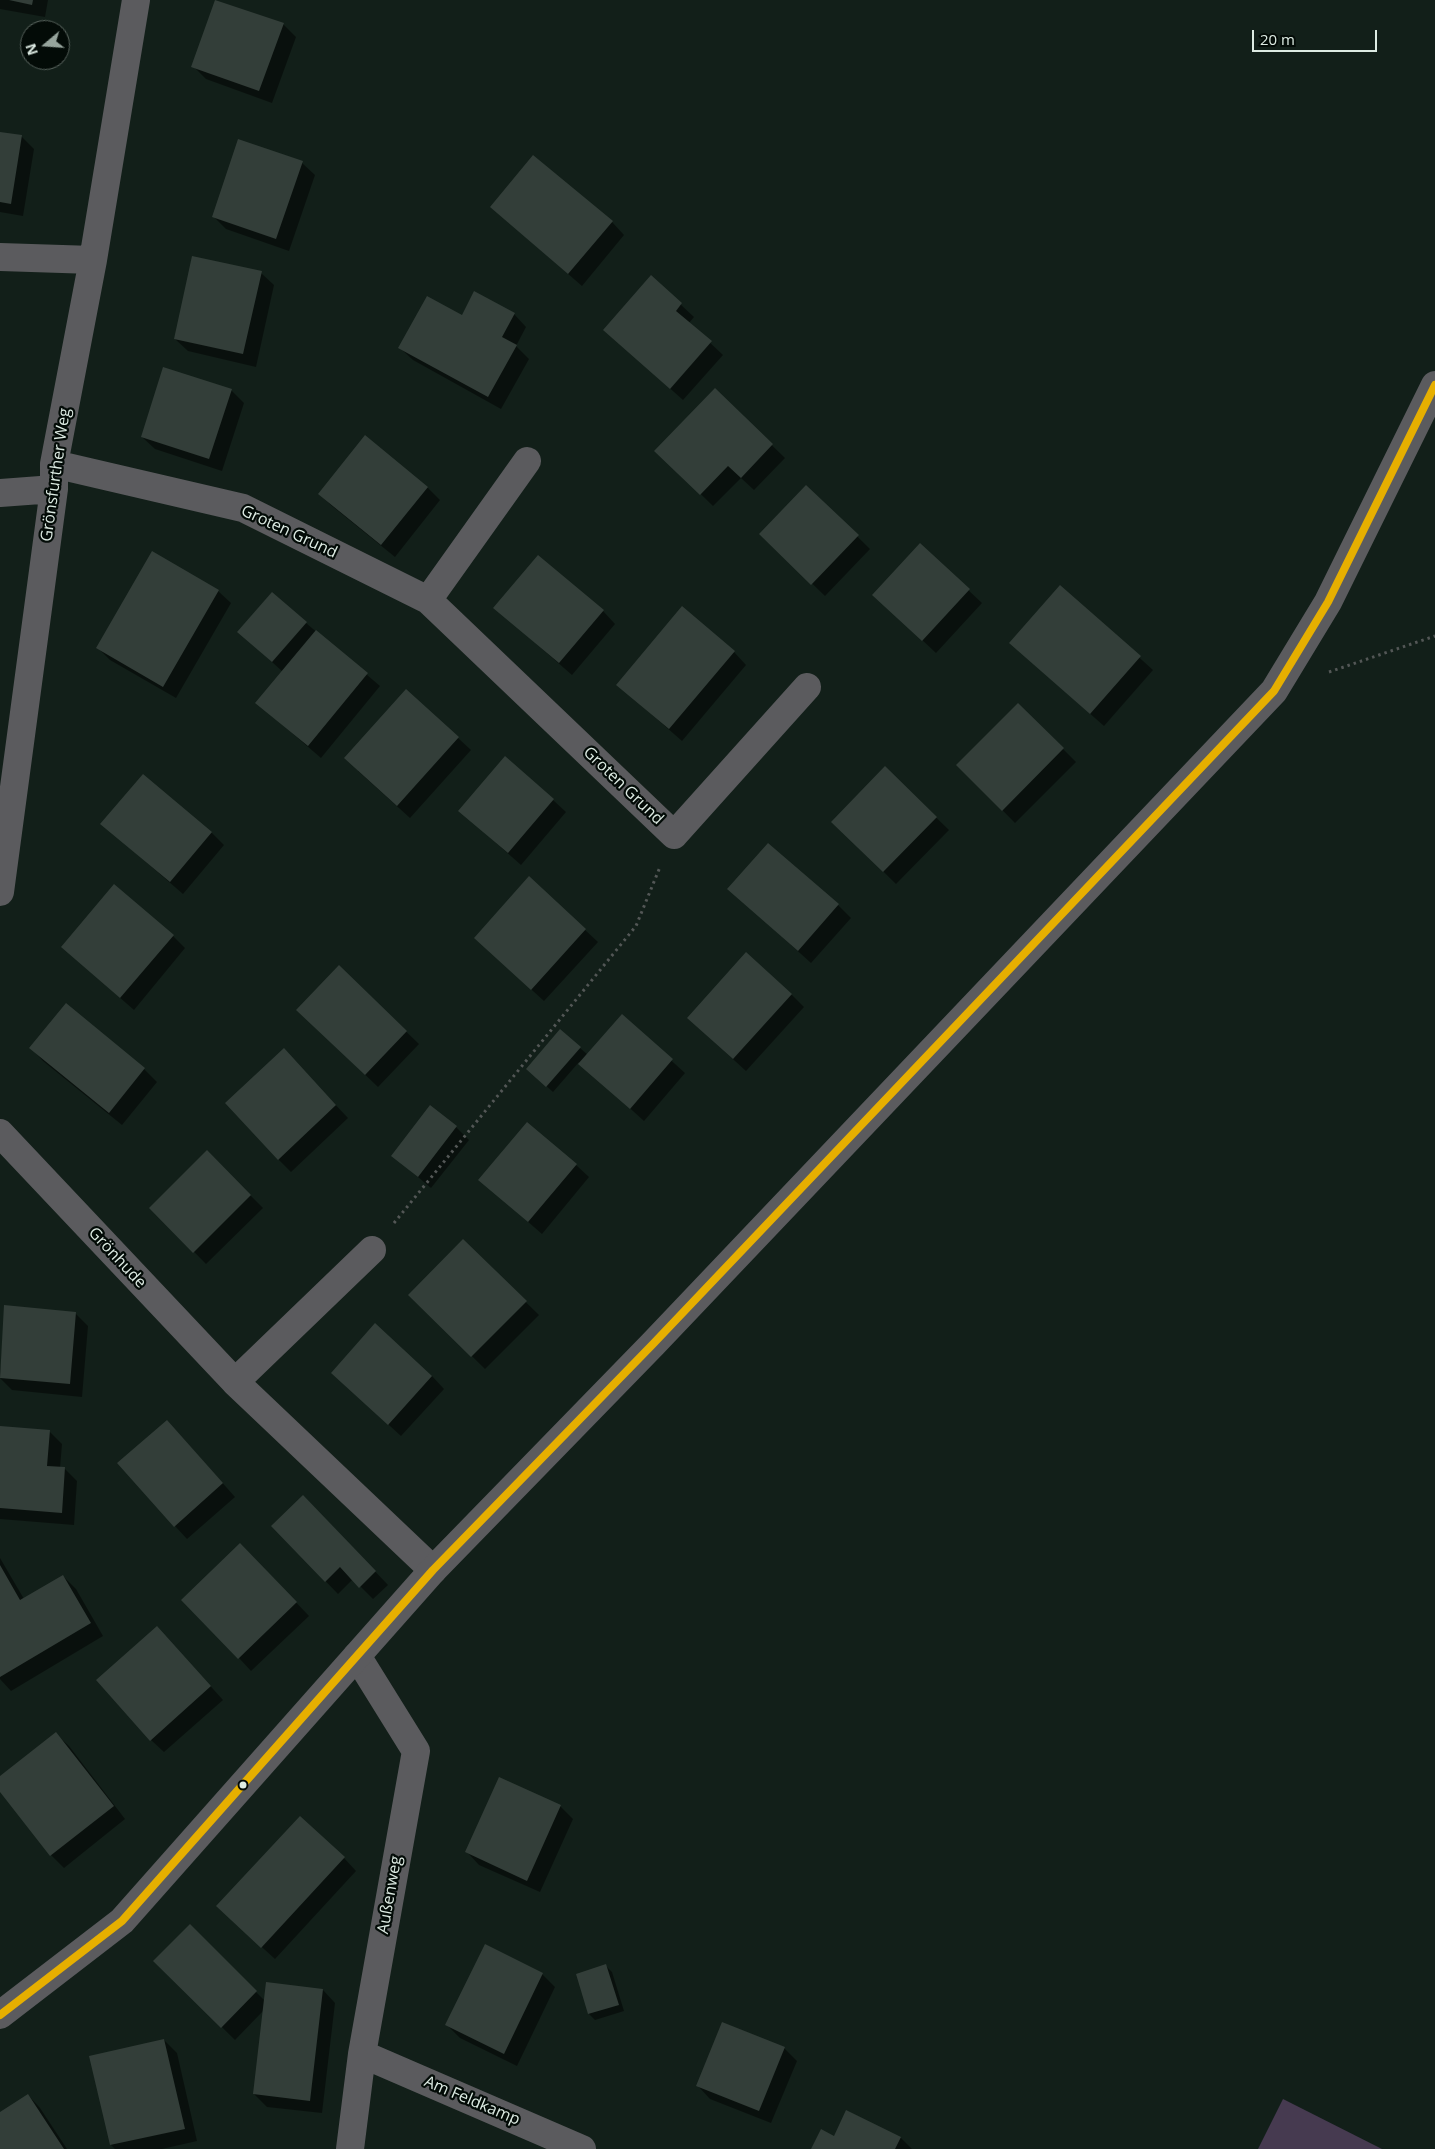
<!DOCTYPE html>
<html>
<head>
<meta charset="utf-8">
<style>
  body { margin:0 }
  #map { position:relative; width:1435px; height:2149px; overflow:hidden; background:#121f19; font-family:"Open Sans",sans-serif }
  canvas { display:block }
  .north { position:absolute; left:20px; top:20px; width:50px; height:50px; box-sizing:border-box; background:#030b07; border:1px solid #5a655f; border-radius:50%; rotate:252deg; font-size:14px; font-weight:700; line-height:20px; text-align:center; color:#ddebe3 }
  .north::after { content:''; display:block; margin:auto; width:18px; height:22px; background:#96a49c; clip-path:polygon(50% 0,100% 100%,50% 72%,0 100%) }
  .scale { position:absolute; left:1252px; top:30px; width:125px; height:22px; box-sizing:border-box; border:2px solid #ddebe3; border-top:0; padding-left:6px; font-size:15px; line-height:18px; white-space:nowrap; color:#ddebe3; -webkit-text-stroke:4px #030b07; paint-order:stroke }
</style>
</head>
<body>
<div id="map">
<canvas width="1435" height="2149"></canvas>
<div class="north">N</div>
<div class="scale">20 m</div>
</div>
<script>
const context = document.querySelector('canvas').getContext('2d');
context.lineJoin = 'round';
function paint(path, color) { context.fillStyle = color; context.fill(path, 'evenodd'); }
function trace(path, color, width, dash) { context.strokeStyle = color; context.lineWidth = width; context.lineCap = dash ? 'butt' : 'round'; context.setLineDash(dash || []); context.stroke(path); }
function label(font, color, halo, rows, align = 'center') {
  context.font = font + ' "Open Sans",sans-serif'; context.lineWidth = 4.5; context.setLineDash([]); context.textBaseline = 'middle'; context.strokeStyle = halo; context.fillStyle = color; for (const [text, x, y, turn = 0] of rows) {
    context.save(); context.translate(x, y); context.rotate((+turn || 0) * Math.PI / 180); context.textAlign = isNaN(turn) ? turn : align; if (halo) context.strokeText(text, 0, 0); context.fillText(text, 0, 0); context.restore();
  }
}
paint(new Path2D(`
  M1283 2099 1382 2149H1258Z`), '#463a50');
paint(new Path2D(`
  M0 0H48L45 17 0 9Z
  M283 24 296 37 272 103 206 79 193 66Z
  M0 133 22 137 34 149 23 216 0 212Z
  M302 163 315 175 289 251 226 229 213 216Z
  M491 207 612 222 624 235 582 286Z
  M261 273 274 285 256 367 188 351 175 339Z
  M651 277 694 317 689 323 723 355 683 400 618 342Z
  M514 314 526 327 516 346 529 359 501 409 413 360 400 348 462 316Z
  M231 390 244 403 222 471 155 449 142 437Z
  M715 390 785 458 754 490 741 478 713 506 669 463Z
  M806 486 870 549 825 596 761 534Z
  M427 487 440 500 395 557 332 506 319 494Z
  M920 545 982 603 936 653 887 607Z
  M1060 586 1153 670 1104 726 1010 643Z
  M218 591 231 603 176 698 110 660 97 647Z
  M495 608 603 611 615 624 572 675Z
  M306 623 380 686 321 758 257 703 283 672 239 632Z
  M734 652 746 665 682 741 618 685Z
  M1018 704 1076 762 1015 823 958 765Z
  M458 738 471 750 410 818 358 771Z
  M885 768 949 830 896 884 833 822Z
  M553 800 566 812 521 865 460 811Z
  M102 824 211 832 224 845 183 894Z
  M529 878 598 942 544 1001 488 950Z
  M729 889 838 905 851 918 811 963Z
  M173 936 185 948 134 1010 62 947Z
  M339 967 419 1044 378 1087 311 1023Z
  M791 994 804 1007 746 1071 701 1030Z
  M66 1004 144 1069 157 1082 122 1125 43 1061 31 1048Z
  M622 1016 685 1073 644 1121 579 1062 553 1092 534 1075 580 1048 588 1055Z
  M296 1063 348 1118 291 1172 278 1159Z
  M456 1127 469 1140 431 1188 393 1156Z
  M207 1152 263 1208 206 1264 151 1208Z
  M576 1165 589 1177 542 1234 480 1180Z
  M463 1241 539 1315 485 1369 410 1295Z
  M5 1306 75 1313 88 1326 82 1397 12 1390 0 1378Z
  M432 1376 444 1389 401 1436 345 1385Z
  M0 1427 49 1431 62 1444 60 1468H64L77 1481 74 1525 0 1519Z
  M179 1434 235 1497 187 1539 175 1526Z
  M316 1509 388 1585 373 1599 353 1579 338 1594 272 1526Z
  M253 1557 309 1616 251 1671 239 1658Z
  M0 1558 24 1599 63 1576 76 1589 103 1636 11 1691 0 1679Z
  M169 1640 223 1700 164 1752 151 1740Z
  M56 1734 69 1746 125 1819 64 1868 51 1855 0 1790V1778Z
  M560 1806 573 1819 540 1892 479 1865 467 1852Z
  M344 1858 356 1871 275 1959 231 1919Z
  M190 1926 265 2001 323 1990 335 2003 322 2113 267 2107 254 2094 264 2010 235 2040 155 1961Z
  M485 1946 542 1974 555 1987 517 2066 460 2038 447 2025Z
  M606 1966 612 1972 624 2011 595 2020 589 2014Z
  M164 2040 177 2053 197 2141 162 2149H115L111 2145Z
  M784 2048 797 2061 771 2123 710 2099 698 2086Z
  M28 2095 40 2108 67 2149H0V2113Z
  M847 2111 901 2138 912 2149H812L834 2137Z`), '#0007');
paint(new Path2D(`
  M9 0H33L32 5Z
  M215 0 284 23 259 91 191 67Z
  M0 132 22 135 11 204 0 202Z
  M238 139 303 161 276 239 212 217Z
  M533 155 613 221 568 274 490 207Z
  M192 256 262 271 243 354 174 339Z
  M651 275 682 303 676 311 712 341 670 389 603 330Z
  M474 291 515 313 502 337 517 345 488 397 398 348 427 296 462 315Z
  M163 367 232 389 209 459 141 437Z
  M715 388 773 444 741 478 728 466 700 495 654 451Z
  M365 435 428 487 381 545 318 494Z
  M806 485 859 535 811 585 759 534Z
  M920 543 970 589 922 641 872 595Z
  M152 551 219 590 163 687 96 648Z
  M538 555 604 610 559 663 493 608Z
  M1060 585 1141 656 1090 714 1009 643Z
  M272 592 307 622 272 662 237 632Z
  M682 606 735 651 669 729 616 685Z
  M316 630 368 673 308 746 255 703Z
  M406 689 459 737 397 806 344 758Z
  M1018 703 1064 748 1002 811 956 765Z
  M505 756 554 799 508 853 458 811Z
  M885 766 937 817 883 872 831 822Z
  M143 774 212 832 170 882 100 824Z
  M768 843 839 904 798 951 727 889Z
  M529 876 586 929 531 990 474 938Z
  M114 884 174 935 120 998 61 947Z
  M746 952 792 994 733 1059 687 1018Z
  M339 965 407 1031 365 1075 296 1010Z
  M66 1003 145 1068 109 1113 29 1048Z
  M622 1014 673 1059 630 1109 578 1064Z
  M560 1029 581 1047 546 1087 526 1069Z
  M284 1048 336 1105 278 1160 225 1103Z
  M430 1105 457 1126 418 1177 391 1156Z
  M527 1122 577 1164 528 1222 478 1180Z
  M207 1150 251 1195 193 1253 149 1208Z
  M463 1239 527 1301 471 1357 408 1295Z
  M4 1305 76 1312 70 1384 0 1378Z
  M375 1323 432 1376 388 1425 331 1373Z
  M167 1420 223 1483 174 1527 117 1463Z
  M0 1426 50 1430 47 1466 65 1467 62 1513 0 1508Z
  M303 1495 376 1571 359 1588 340 1567 325 1582 271 1526Z
  M240 1543 297 1602 238 1659 181 1600Z
  M0 1565 20 1600 63 1575 91 1623 0 1677Z
  M157 1626 211 1686 150 1741 96 1680Z
  M56 1732 114 1806 50 1856 0 1792V1776Z
  M499 1777 561 1805 527 1881 465 1852Z
  M300 1816 345 1857 261 1948 216 1906Z
  M190 1924 257 1991 221 2028 153 1961Z
  M485 1944 543 1973 504 2054 445 2025Z
  M606 1964 619 2005 588 2014 576 1974Z
  M266 1982 323 1989 310 2101 253 2094Z
  M722 2022 785 2047 759 2111 696 2086Z
  M164 2039 185 2129 110 2145 89 2056Z
  M28 2094 64 2149H0V2112Z
  M846 2110 901 2137 895 2149H811L821 2129 834 2136Z`), '#333e39');
trace(new Path2D(`
  M1329 672 1435 636
  M394 1223 636 926 660 867`), '#535756', 3, [2.5, 4]);
trace(new Path2D(`
  M0 257 93 260
  M54 464 243 508 428 600 674 835 807 687
  M0 493 54 489
  M428 600 527 461
  M0 892 54 489V464L93 260 136 0
  M0 1133 235 1382 433 1570
  M235 1382 372 1250
  M362 2054 582 2149
  M350 2149 362 2054 416 1751 357 1656`), '#5b5b5e', 28);
trace(new Path2D(`
  M0 2015 122 1921 433 1570 653 1344 1274 691 1328 602 1435 385`), '#5b5b5e', 28);
trace(new Path2D(`
  M0 2015 122 1921 433 1570 653 1344 1274 691 1328 602 1435 385`), '#e6af00', 8);
for (const [x, y, r, color] of [
  [243,1785,4.5,"#ddebe3"]
]) { const dot = new Path2D(); dot.arc(x, y, r, 0, 2 * Math.PI); context.fillStyle = color; context.fill(dot); trace(dot, '#030b07', 2); }
label('16px', '#ddebe3', '#030b07', [
  ["Grönsfurther Weg",56,475,-82],
  ["Groten Grund",289,532,25],
  ["Groten Grund",623,786,44],
  ["Grönhude",117,1258,47],
  ["Außenweg",390,1895,-80],
  ["Am Feldkamp",472,2101,23]
]);
</script>
</body>
</html>
